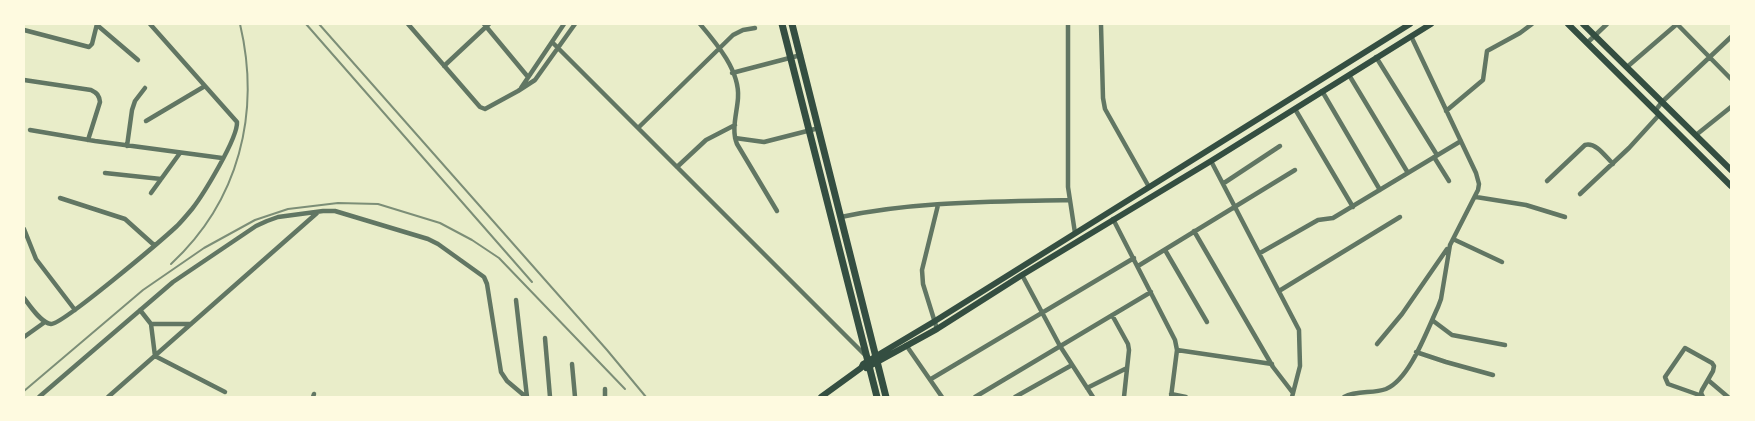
<!DOCTYPE html>
<html>
<head>
<meta charset="utf-8">
<style>
  body { margin:0 }
  #map { position:relative; width:1755px; height:421px; overflow:hidden; background:#e9edc9; font-family:"Fira Sans",sans-serif }
  canvas { display:block }
  .frame { position:absolute; inset:0; border:25px solid #fefae0; pointer-events:none }
</style>
</head>
<body>
<div id="map">
<canvas width="1755" height="421"></canvas>
<div class="frame"></div>
</div>
<script>
const context = document.querySelector('canvas').getContext('2d');
context.lineJoin = 'round';
function trace(path, color, width, dash) { context.strokeStyle = color; context.lineWidth = width; context.lineCap = dash ? 'butt' : 'round'; context.setLineDash(dash || []); context.stroke(path); }
trace(new Path2D(`
  M408 24 480 107 485 109 518 91 535 80 575 24
  M484 24 528 77
  M700 24C717 44 740 71 738 98 737 113 731 130 737 144L777 211
  M1068 24V187L1075 233
  M1677 24 1731 79
  M97 25 138 60
  M1101 25 1103 98 1105 109 1149 187
  M24 30 89 47 92 44 97 24
  M552 42 866 356
  M1587 43 1607 24
  M1376 57 1437 155
  M444 66 489 24
  M1627 67 1677 24
  M732 73 801 55
  M1349 75 1408 173
  M24 80 91 90C97 93 99 95 100 102L88 140
  M521 88 564 24
  M1322 91 1380 190
  M1295 109 1353 207
  M1446 111 1483 80 1487 51 1520 33 1532 24
  M1655 111 1662 102 1731 37
  M146 121 205 86
  M638 128 733 35 743 30 755 28
  M30 130 95 141 222 158
  M1696 135 1731 107
  M735 138 764 142 819 128
  M127 146 132 110 135 101 145 88
  M1434 157 1449 181
  M1211 161 1299 330 1300 366 1292 397
  M677 167 706 140 735 125
  M105 173 161 179
  M1547 181 1585 145C1596 142 1605 156 1613 164
  M1224 183 1280 146
  M151 193 180 153
  M1580 194 1629 148 1659 115
  M1476 197 1526 205 1565 217
  M60 198 125 219 154 245
  M841 217C916 201 993 202 1069 200
  M1113 219 1175 340 1177 350 1171 397
  M24 229 36 259 75 310
  M1194 231 1273 367 1293 393
  M1453 239 1502 262
  M1165 250 1207 322
  M1260 253 1318 220 1333 218 1461 141
  M1138 266 1295 170
  M1022 275 1060 346 1093 397
  M1279 291 1400 217
  M24 298C30 306 41 323 51 324 62 325 163 239 177 226 182 221 187 215 192 209 203 195 238 138 237 122L150 24
  M516 300 527 397
  M140 310 151 324 155 356 225 392
  M1112 315 1128 344 1129 350 1124 397
  M1432 320 1452 335 1505 345
  M151 324H191
  M937 329 923 284 922 270 938 205
  M24 337 45 322
  M545 338 550 397
  M1377 344 1402 314 1447 249
  M906 345 942 397
  M1177 350 1272 364
  M1416 352 1446 362 1493 375
  M572 364 575 397
  M931 379 1134 258
  M1708 380 1728 397
  M1087 388 1127 368
  M605 389V397
  M1171 394 1186 397
  M1702 396 1668 384 1665 377 1685 348 1712 363 1714 366 1713 371 1702 390 1701 393 1703 397
  M39 397 173 282 256 226 267 221 278 217 323 211H335L428 239 438 244 484 277 487 284 501 372 507 381 526 397
  M108 397 317 213
  M313 397 314 394
  M975 397 1151 292
  M1015 397 1072 365
  M1344 397C1357 390 1373 394 1386 389 1410 379 1427 330 1438 307L1441 299 1450 245 1478 190 1479 184 1476 173 1411 36`), '#617663', 4.5);
trace(new Path2D(`
  M1568 24 1731 186
  M1583 24 1731 170
  M866 368 937 329 1022 275 1211 161 1431 24
  M821 397 861 368 863 364 935 321 1410 24`), '#344e41', 6);
trace(new Path2D(`
  M782 24 877 397
  M792 24 886 397`), '#344e41', 7);
trace(new Path2D(`
  M306 24 532 282
  M319 24 607 350 646 397
  M171 264C239 201 261 113 240 24
  M24 391 143 290 204 248 255 220 288 209 338 203 378 204 440 223 472 240 499 258 625 389`), '#7c8e77', 2);
</script>
</body>
</html>
